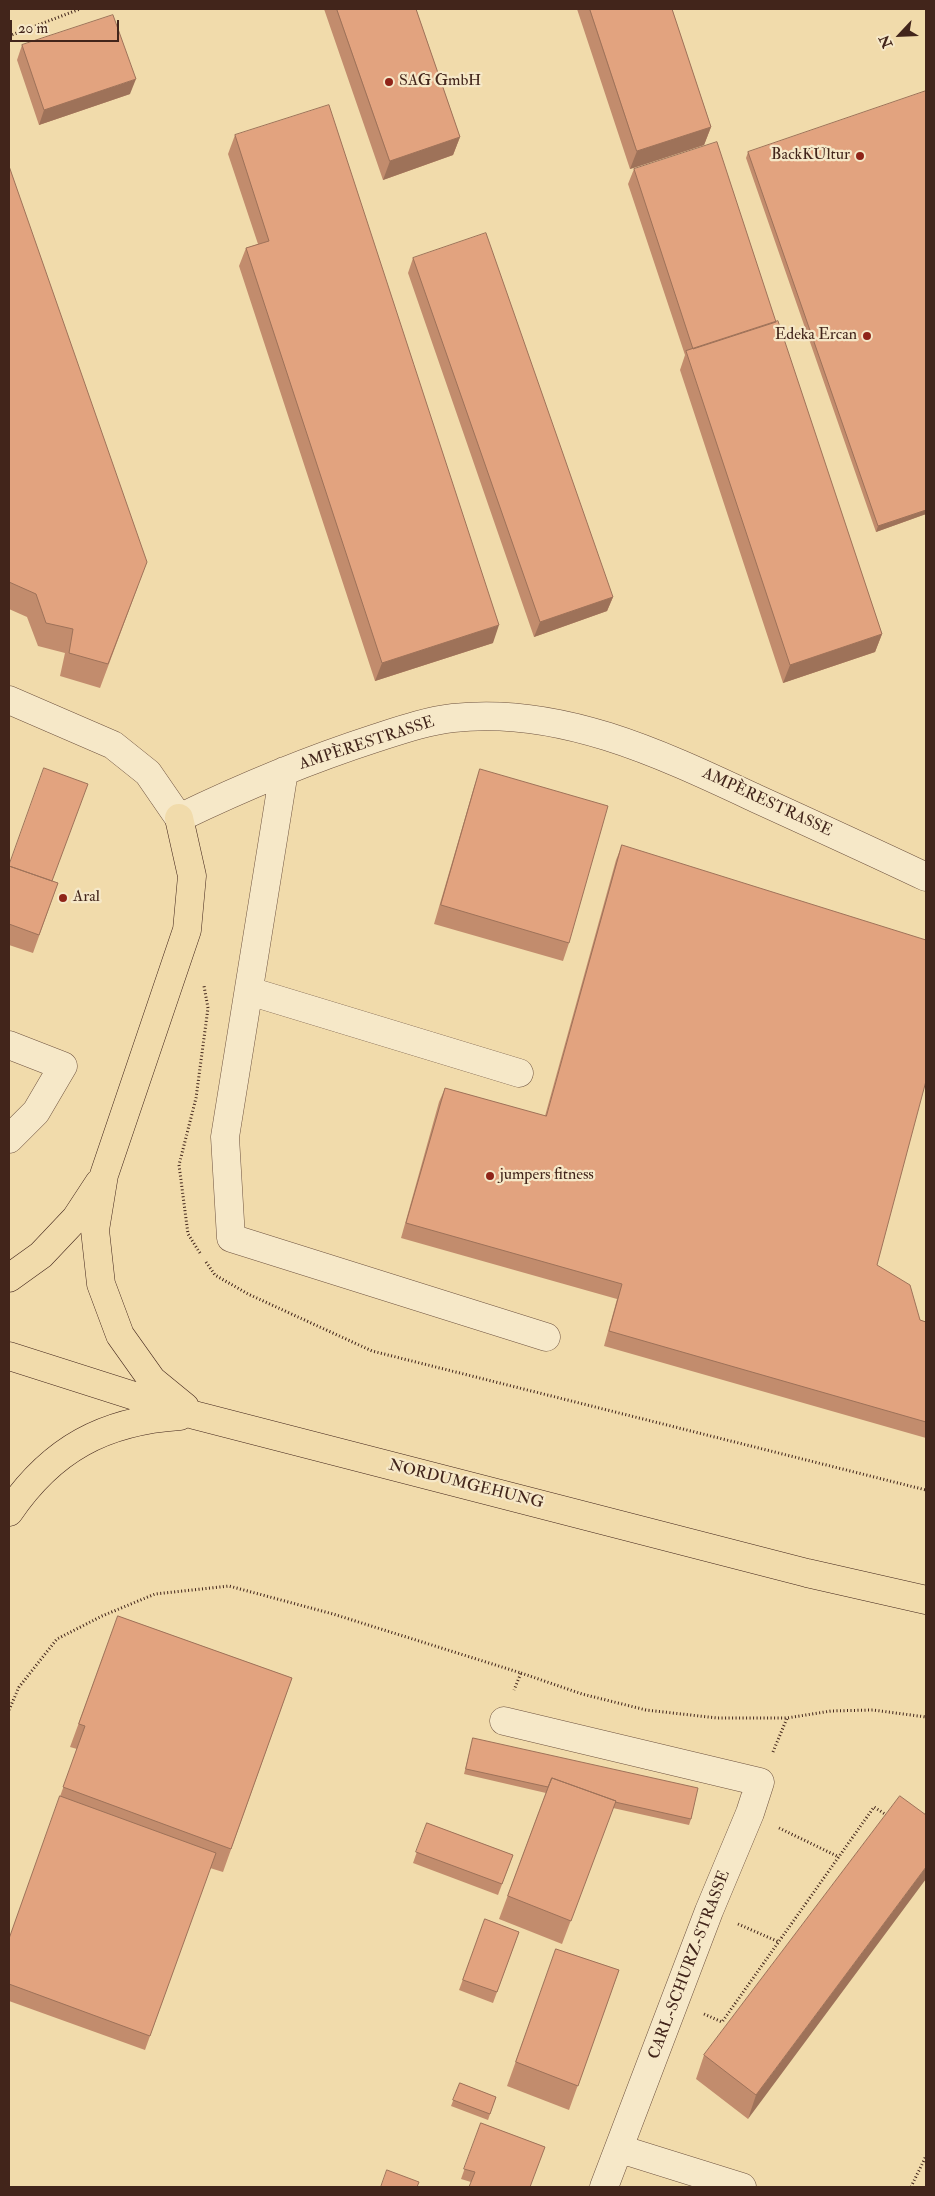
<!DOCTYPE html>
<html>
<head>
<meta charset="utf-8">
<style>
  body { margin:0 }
  #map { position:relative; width:935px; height:2196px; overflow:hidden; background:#f1dbab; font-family:"IM FELL Double Pica",serif }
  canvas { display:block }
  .frame { position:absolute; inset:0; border:10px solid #42251b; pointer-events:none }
  .north { position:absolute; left:875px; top:10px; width:50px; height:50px; -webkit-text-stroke:4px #f6e8c8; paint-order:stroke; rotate:245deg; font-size:14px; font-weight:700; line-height:20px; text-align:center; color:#42251b }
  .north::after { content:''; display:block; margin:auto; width:18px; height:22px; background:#42251b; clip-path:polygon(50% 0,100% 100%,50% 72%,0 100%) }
  .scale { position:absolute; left:10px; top:20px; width:109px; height:22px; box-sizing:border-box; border:2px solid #42251b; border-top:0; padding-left:6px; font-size:15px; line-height:18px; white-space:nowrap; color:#42251b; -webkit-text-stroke:4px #f6e8c8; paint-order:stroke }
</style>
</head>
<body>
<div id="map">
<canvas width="935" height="2196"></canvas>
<div class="frame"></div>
<div class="north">N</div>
<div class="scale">20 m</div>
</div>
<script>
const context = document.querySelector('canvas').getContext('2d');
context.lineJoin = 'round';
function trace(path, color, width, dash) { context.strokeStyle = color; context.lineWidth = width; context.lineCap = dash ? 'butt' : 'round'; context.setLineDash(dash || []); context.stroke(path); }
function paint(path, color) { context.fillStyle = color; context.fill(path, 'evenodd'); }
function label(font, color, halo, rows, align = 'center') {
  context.font = font + ' "IM FELL Double Pica",serif'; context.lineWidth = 4.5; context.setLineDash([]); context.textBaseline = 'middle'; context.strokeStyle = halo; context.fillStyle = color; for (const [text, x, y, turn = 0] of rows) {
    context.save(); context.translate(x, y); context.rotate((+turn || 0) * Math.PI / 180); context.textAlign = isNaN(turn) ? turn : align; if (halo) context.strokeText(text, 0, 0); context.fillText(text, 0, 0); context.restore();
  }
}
const minor = new Path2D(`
  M9 700 113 745 148 773 179 818C243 787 308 760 376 738 401 730 427 721 453 718 560 706 661 754 755 798 812 824 869 850 926 877
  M284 771 225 1137 231 1238 546 1337
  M249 991 519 1073
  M9 1045 63 1066 36 1112 9 1139
  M504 1721 760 1782 750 1813 709 1911 604 2187
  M620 2149 742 2187`);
const major = new Path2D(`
  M179 818 192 876 187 930 104 1175 95 1230 101 1284 120 1335 152 1380 185 1407
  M9 1278 41 1255 76 1218 99 1183
  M9 1356 194 1415 807 1573 926 1600
  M9 1512C52 1449 104 1421 180 1416`);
trace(minor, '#6e523f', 29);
trace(major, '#42251b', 29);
trace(new Path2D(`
  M9 36 80 9
  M200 1253 188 1234 179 1165 196 1098 208 1008 204 986
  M206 1262 215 1275 248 1294 372 1351 926 1490
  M521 1673 582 1694 646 1710 717 1718H787L831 1711 873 1710 926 1717
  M9 1710 19 1687 57 1639 102 1616 155 1594 229 1586 333 1614 521 1673 514 1690
  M773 1752 787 1718
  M779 1828 839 1857
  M738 1924 779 1942
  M704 2014 722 2022 874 1807 888 1816
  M911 2187 926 2156`), '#42251b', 3, [1, 2.5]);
trace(minor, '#f6e8c8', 28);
trace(major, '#f1dbab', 28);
paint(new Path2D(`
  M324 9H416L460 137 453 155 383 180Z
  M577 9H672L711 127 704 145 630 169Z
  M22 45 130 94 39 125 17 60Z
  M235 135 493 643 375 681 239 266 246 248 258 244 228 154Z
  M748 152 926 514 876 532 746 158Z
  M9 166 138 586 100 688 60 676 65 653 38 646 27 617 9 609Z
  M634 169 776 322 882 634 875 652 783 683 680 370 685 355 628 184Z
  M413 258 613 597 607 611 534 637 408 273Z
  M480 769 569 943 563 961 434 924 474 787Z
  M622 845 877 1265 920 1320 926 1322V1438L604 1346 617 1299 401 1238 439 1102 445 1088 545 1116 616 860Z
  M9 866 58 883 33 953 9 945Z
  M118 1616 292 1678 223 1872 210 1868 145 2050 9 2001V1939L77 1749 70 1747Z
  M473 1738 691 1819 689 1825 613 1808 562 1944 499 1919 546 1793 464 1774Z
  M900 1796 748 2119 696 2079 704 2055Z
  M427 1823 513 1855 498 1895 413 1863Z
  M485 1919 519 1932 493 2003 459 1990Z
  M556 1949 619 1970 569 2110 507 2086Z
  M460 2083 496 2097 488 2120 451 2106Z
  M481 2123 545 2147 471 2182 461 2179Z`), '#c28c6d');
paint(new Path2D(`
  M136 79 130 94 39 125 44 110Z
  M711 127 704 145 630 169 637 151Z
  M460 137 453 155 383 180 390 161Z
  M926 510V514L876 532 878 526Z
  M613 597 607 611 534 637 540 622Z
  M499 625 493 643 375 681 382 663Z
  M882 634 875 652 783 683 790 665Z
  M926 1867V1879L748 2119 756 2095Z`), '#9e7259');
const building = new Path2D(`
  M337 9H416L460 137 390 161Z
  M590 9H672L711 127 637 151Z
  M113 15 136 79 44 110 22 45Z
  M926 91V510L878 526 748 152Z
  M329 105 499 625 382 663 246 248 269 241 235 135Z
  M717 142 776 322 693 349 634 169Z
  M9 166 147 562 108 664 69 653 73 629 46 623 36 594 9 582Z
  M486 233 613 597 540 622 413 258Z
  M778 321 882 634 790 665 686 351Z
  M44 768 88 784 52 881 9 866Z
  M480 769 608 806 569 943 441 905Z
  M622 845 926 940V1081L877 1265 910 1285 920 1320 926 1322V1422L609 1331 622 1284 406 1223 445 1088 546 1116Z
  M9 866 58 883 39 935 9 924Z
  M118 1616 292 1678 231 1849 63 1787 85 1726 79 1724Z
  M473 1738 698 1788 691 1819 615 1802 616 1801 552 1778 548 1787 466 1769Z
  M552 1778 616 1801 571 1921 508 1896Z
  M60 1796 216 1853 150 2036 9 1984V1939Z
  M900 1796 926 1815V1867L756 2095 704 2055Z
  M427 1823 513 1855 502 1884 416 1852Z
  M485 1919 519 1932 497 1992 463 1980Z
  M556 1949 619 1970 578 2086 516 2062Z
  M460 2083 496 2097 490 2114 453 2100Z
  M481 2123 545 2147 530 2187H469L475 2172 464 2169Z
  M387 2170 419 2182 417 2187H381Z`);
paint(building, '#e2a37f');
trace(building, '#9e7259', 1);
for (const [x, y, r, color] of [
  [389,82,5,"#8f2418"],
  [860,156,5,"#8f2418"],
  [867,336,5,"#8f2418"],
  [63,898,5,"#8f2418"],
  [490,1176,5,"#8f2418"]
]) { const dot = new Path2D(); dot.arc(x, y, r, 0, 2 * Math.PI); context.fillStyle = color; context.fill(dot); trace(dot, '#f6e8c8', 2); }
label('16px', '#42251b', '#f6e8c8', [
  ["SAG GmbH",399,82],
  ["BackKUltur",850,156,"right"],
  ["Edeka Ercan",857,336,"right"],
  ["Aral",73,898],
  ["jumpers fitness",500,1176]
], 'left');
label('16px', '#42251b', '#f6e8c8', [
  ["AMPÈRESTRASSE",367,744,-18],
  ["AMPÈRESTRASSE",767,803,25],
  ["NORDUMGEHUNG",466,1485,14],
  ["CARL-SCHURZ-STRASSE",690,1965,-69]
]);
</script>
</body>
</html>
